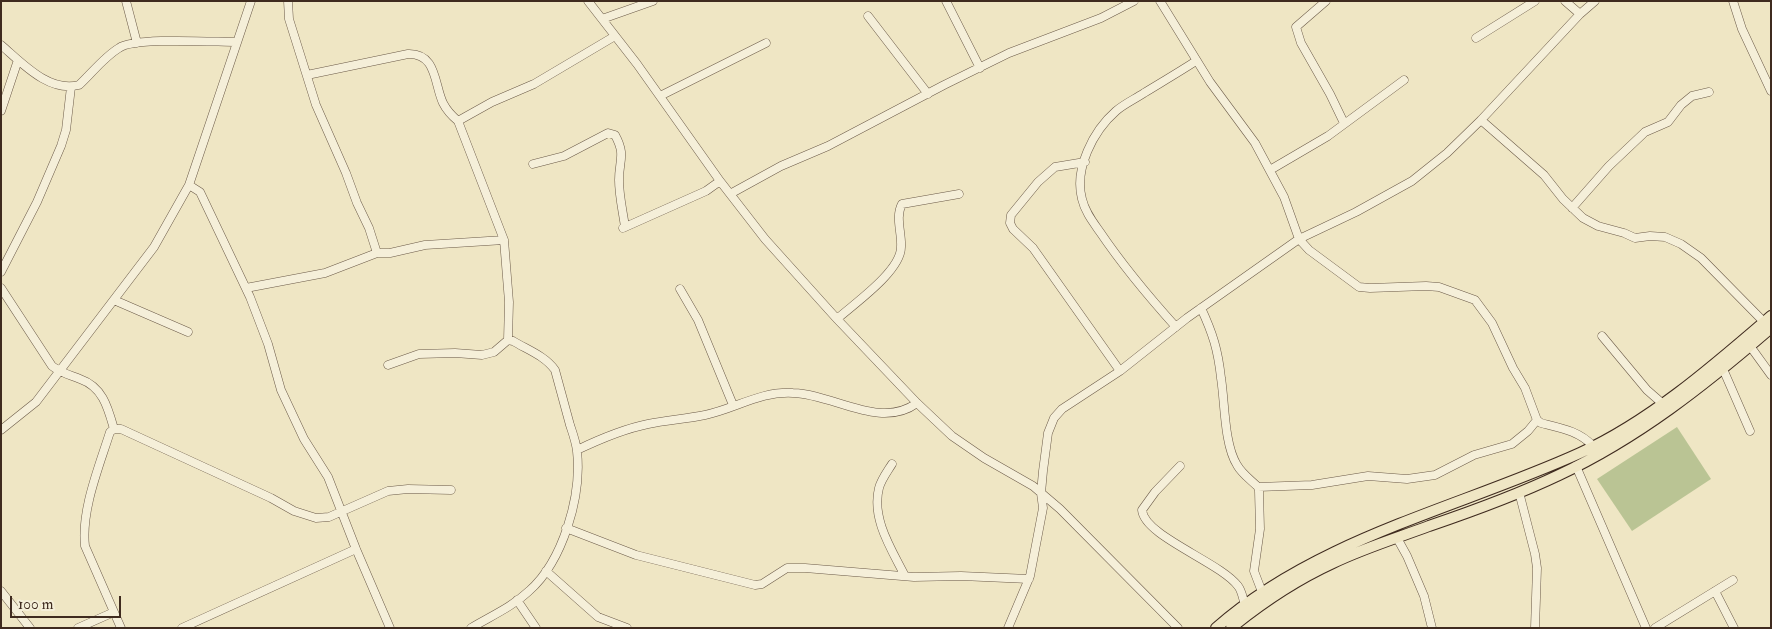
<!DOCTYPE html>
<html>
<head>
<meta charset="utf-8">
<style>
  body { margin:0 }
  #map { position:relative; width:1772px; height:629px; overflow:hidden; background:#efe6c4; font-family:"IM FELL Double Pica",serif }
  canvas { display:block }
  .frame { position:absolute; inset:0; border:2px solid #3f2b1f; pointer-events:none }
  .scale { position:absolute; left:10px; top:596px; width:111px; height:22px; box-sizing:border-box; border:2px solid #3f2b1f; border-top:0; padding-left:6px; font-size:15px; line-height:18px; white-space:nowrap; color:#3f2b1f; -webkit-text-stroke:4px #f5efd9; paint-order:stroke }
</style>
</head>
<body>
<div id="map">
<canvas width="1772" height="629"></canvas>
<div class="frame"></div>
<div class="scale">100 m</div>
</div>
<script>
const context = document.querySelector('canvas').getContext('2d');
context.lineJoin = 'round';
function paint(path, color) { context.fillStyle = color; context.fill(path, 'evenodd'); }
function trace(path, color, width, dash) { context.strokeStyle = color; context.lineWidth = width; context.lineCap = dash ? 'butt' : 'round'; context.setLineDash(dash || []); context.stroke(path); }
paint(new Path2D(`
  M1677 427 1711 479 1632 531 1597 479Z`), '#bac494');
const minor = new Path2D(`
  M126 1 137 43
  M288 1 289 19 316 105 346 173 357 203 369 228 377 253
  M588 1 637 64 720 181 765 239 837 319 917 403 952 436 984 458 1033 486 1060 509 1178 628
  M946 1 980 68
  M1160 1 1210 82 1255 143 1284 197 1299 239 1309 250 1359 287 1370 288 1426 286 1439 287 1475 300 1492 323 1513 368 1525 388 1537 420 1541 423C1561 428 1579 431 1593 446
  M1326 1 1296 27 1301 43 1330 94 1344 123
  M1565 1 1580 14
  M1733 1 1742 29 1771 91
  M868 16 928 94
  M602 19 653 1
  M1476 38 1535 1
  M1 45C22 63 49 93 79 85 92 73 104 57 119 48 135 37 214 42 237 42
  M307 75 408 54C437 53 434 84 443 103 447 111 452 116 458 121
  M660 96 766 43
  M1 111 18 60
  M1481 120 1544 175 1563 199 1583 218 1598 226 1624 233 1635 238 1650 236 1665 237 1681 244 1701 258 1764 322
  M1085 162 1055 167 1038 182 1011 215 1010 223 1013 229 1033 248 1120 371
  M533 164 564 156 608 133 615 135C626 155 619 160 619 180 619 196 623 212 625 227
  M1270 170 1328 136 1404 80
  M189 185 200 192 250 297 268 344 281 390 304 439 328 477 356 549 390 628
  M730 194 781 166 828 146 944 85 1009 53 1101 18 1134 1
  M1572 208 1609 166 1645 132 1668 122 1681 105 1692 96 1709 92
  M623 228 706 191 720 181
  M504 240 458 121 492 102 534 84 615 36
  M1 272 37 202 61 146 66 130 71 87
  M1 288 52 366C61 373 70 375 80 379 103 387 108 408 114 429
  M246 288 325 273 377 253H390L425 245 504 240 509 302 508 340
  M680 289 698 320 733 405
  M114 300 188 332
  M1201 308C1213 334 1218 350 1221 378 1225 403 1224 444 1237 465 1242 474 1251 480 1258 487L1259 491 1260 529 1254 571 1262 592
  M837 319C855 303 901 271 901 247 902 233 895 217 902 204L959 194
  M1176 327C1149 297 1123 266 1100 232 1093 222 1085 212 1082 199 1074 169 1093 131 1116 111 1124 104 1135 99 1144 93 1162 82 1179 72 1196 61
  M1602 336 1647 390 1663 404
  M1750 346 1771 375
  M388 365 419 354 455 353 482 355 494 352 508 340 513 341C528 350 545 356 555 370 560 388 565 407 570 425 573 434 576 442 577 451 582 496 563 561 529 591 512 607 491 616 471 628
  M1723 369 1750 431
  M1 430 36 402 154 247 189 185 251 1
  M577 450C600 439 623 429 648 424 667 420 686 419 705 415 735 409 760 391 793 393 834 394 880 430 917 403
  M892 464C887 472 881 480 879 488 871 519 892 550 905 576
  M1180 466 1155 492 1142 510C1144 536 1220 562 1238 586 1242 591 1243 599 1245 605
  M1576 466 1646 628
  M1258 487 1312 485 1368 476 1407 479 1435 475 1474 455 1512 444 1528 431 1537 420
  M1519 492 1535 554 1537 568 1535 628
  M566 528 636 555 755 585 762 584 787 568H805L914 577 961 576 1029 579
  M1397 538 1407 556 1424 596 1432 628
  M546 571 598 617 627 628
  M1 591 30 628
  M1715 591 1734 628
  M517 600 536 628
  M78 628 114 612
  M121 628 85 546C81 510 99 467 110 432L114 429H121L271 498 294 511 316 518 329 517 388 491 408 489 451 490
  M182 628 356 549
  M1008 628 1030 576 1043 508 1041 493 1043 471 1048 433 1054 418 1062 409 1120 371 1187 318 1299 239 1356 212 1412 181 1447 153 1481 120 1580 14 1595 1
  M1655 628 1733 580`);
const major = new Path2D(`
  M1216 628C1318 538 1459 508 1580 453 1650 421 1713 366 1771 316
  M1231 628C1263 602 1296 580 1333 563 1364 548 1397 538 1429 526 1473 511 1517 495 1559 475 1638 438 1705 385 1771 328`);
trace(minor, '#6b5a48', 9);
trace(major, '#3f2b1f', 12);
trace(minor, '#f5efd9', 8);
trace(major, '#efe6c4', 10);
</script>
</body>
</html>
